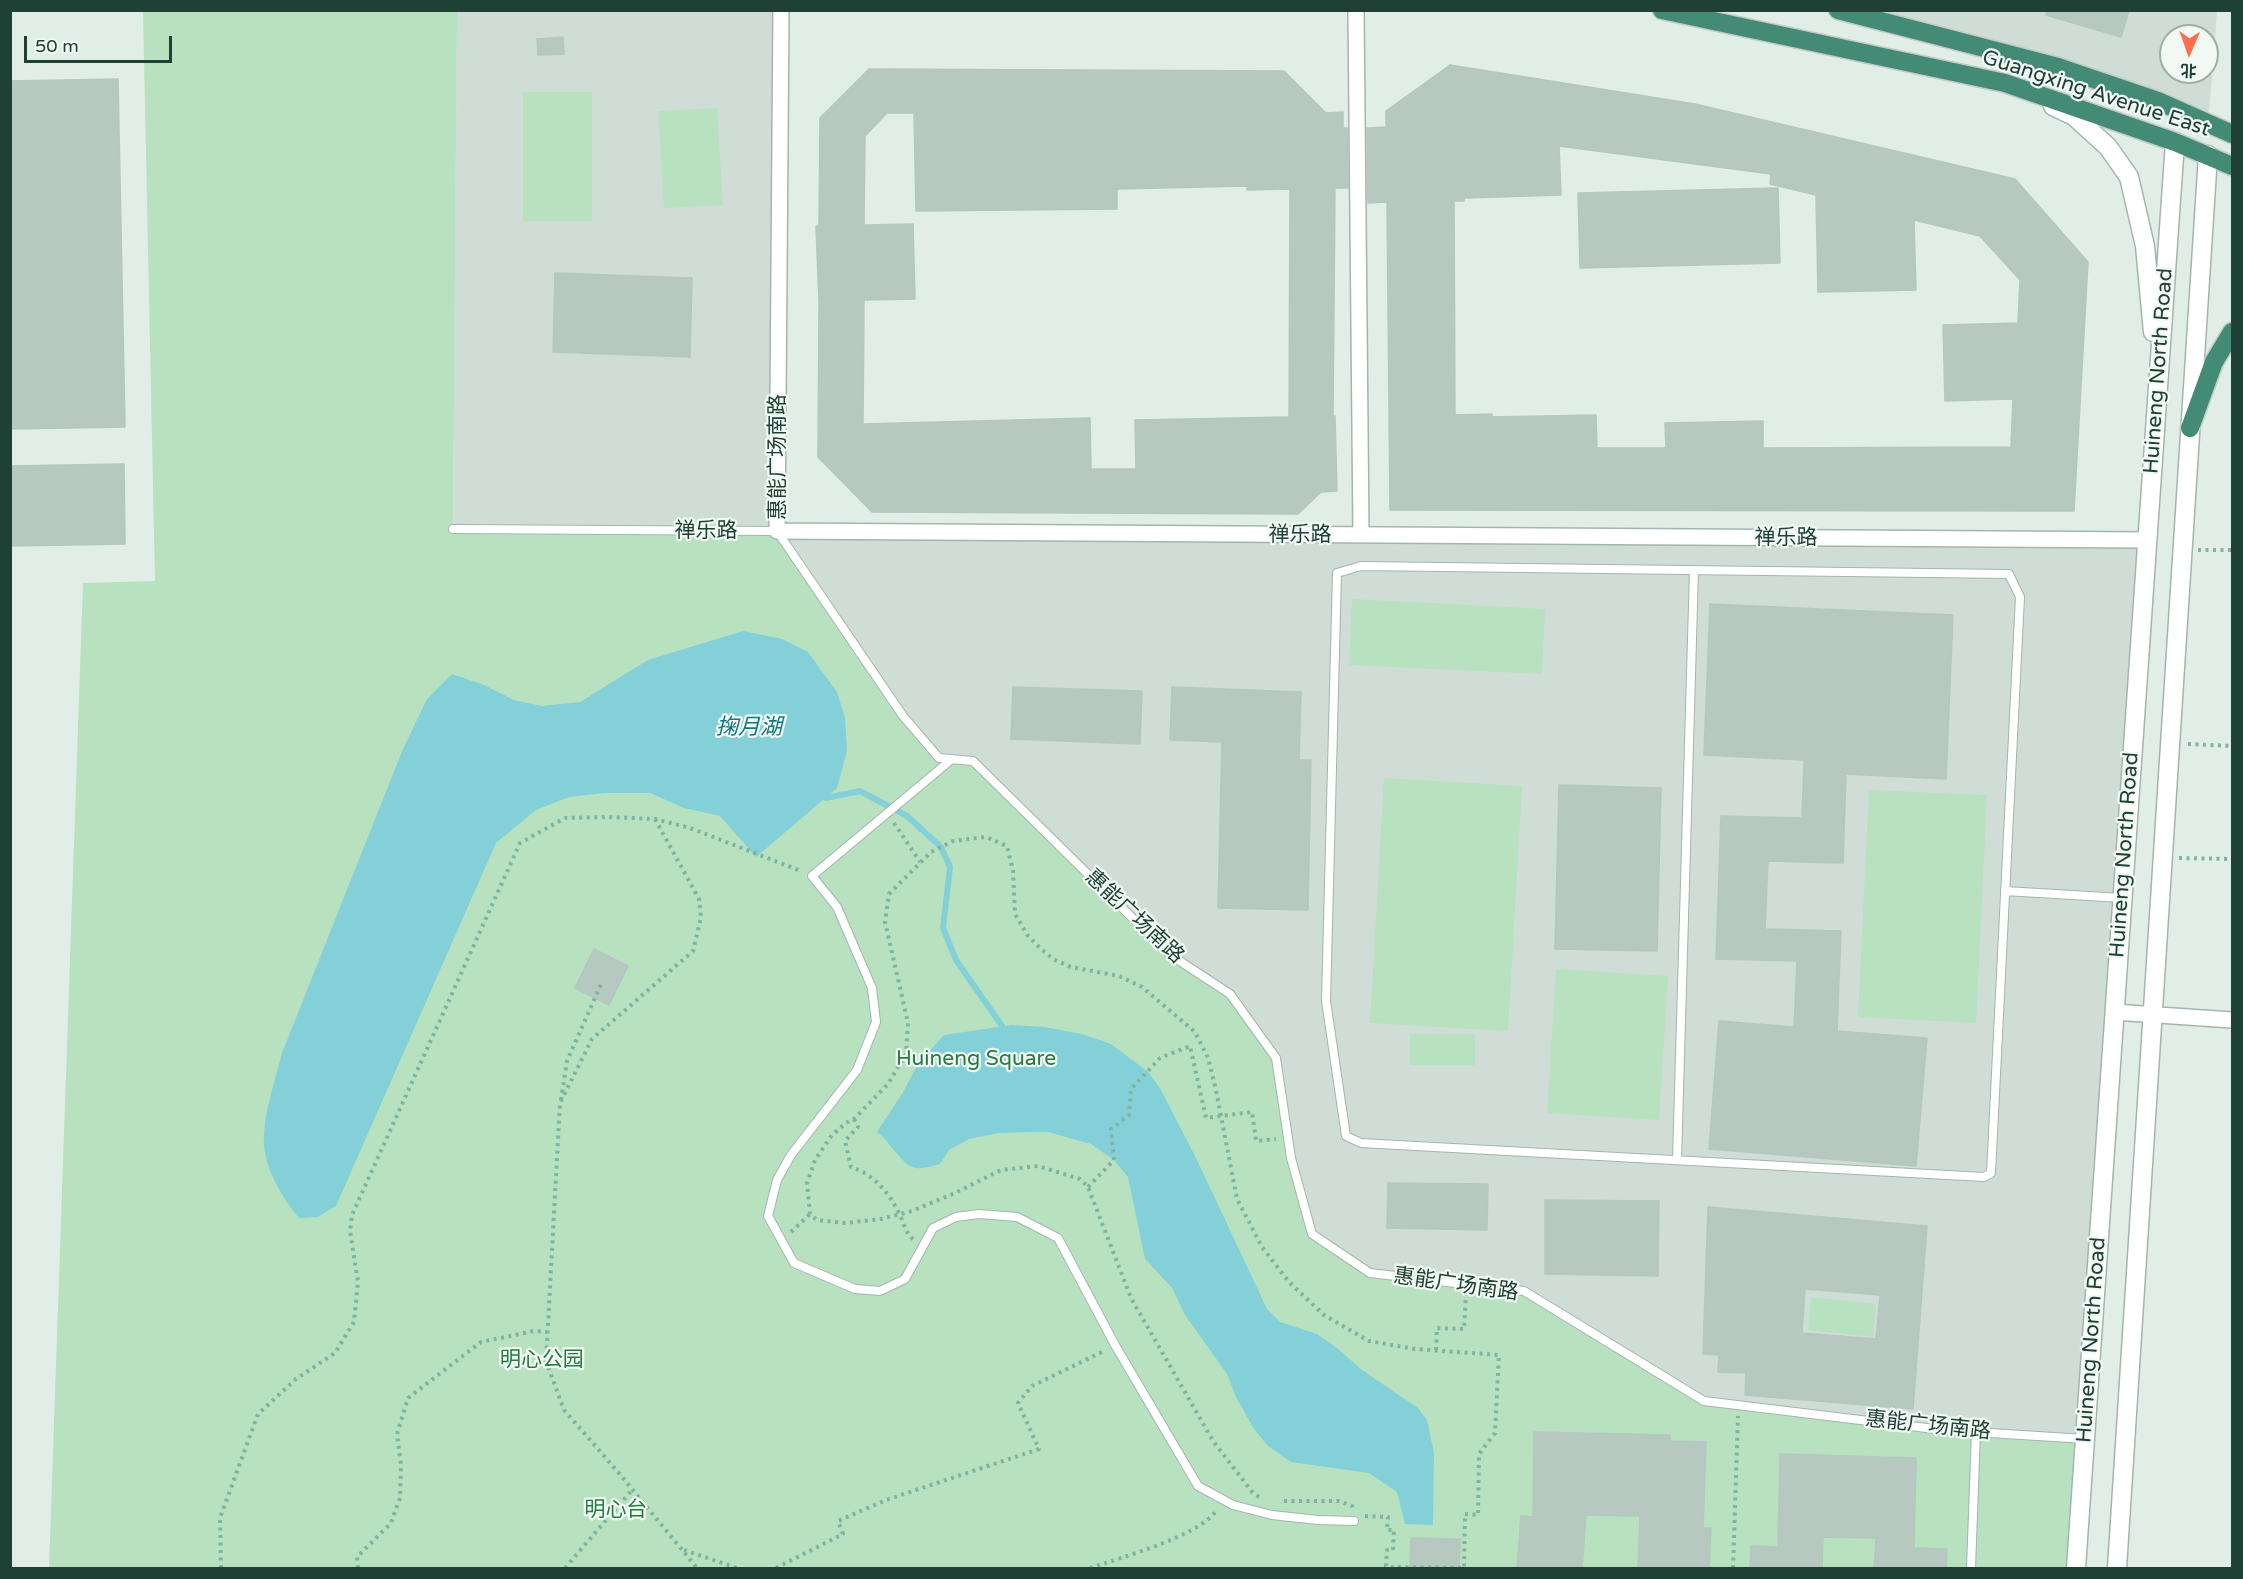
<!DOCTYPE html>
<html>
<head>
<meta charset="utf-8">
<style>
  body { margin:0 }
  #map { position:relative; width:2243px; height:1579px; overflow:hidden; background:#e1ede7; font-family:"Varela Round","Noto Sans SC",sans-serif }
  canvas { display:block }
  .frame { position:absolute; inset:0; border:12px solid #1f4035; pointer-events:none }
  .north { position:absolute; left:2159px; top:24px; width:60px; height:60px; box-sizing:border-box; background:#f2f9f5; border:2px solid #9eafa8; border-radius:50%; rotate:182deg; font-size:16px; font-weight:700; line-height:24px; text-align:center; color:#1f4035 }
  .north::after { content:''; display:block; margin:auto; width:21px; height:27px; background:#ff6d4d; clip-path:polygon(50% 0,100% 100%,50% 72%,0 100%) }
  .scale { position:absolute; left:24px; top:36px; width:148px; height:27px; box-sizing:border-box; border:3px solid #1f4035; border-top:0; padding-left:8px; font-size:18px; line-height:21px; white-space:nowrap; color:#1f4035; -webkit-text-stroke:4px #f2f9f5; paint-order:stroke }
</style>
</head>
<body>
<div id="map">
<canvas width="2243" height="1579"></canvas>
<div class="frame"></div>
<div class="north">北</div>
<div class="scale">50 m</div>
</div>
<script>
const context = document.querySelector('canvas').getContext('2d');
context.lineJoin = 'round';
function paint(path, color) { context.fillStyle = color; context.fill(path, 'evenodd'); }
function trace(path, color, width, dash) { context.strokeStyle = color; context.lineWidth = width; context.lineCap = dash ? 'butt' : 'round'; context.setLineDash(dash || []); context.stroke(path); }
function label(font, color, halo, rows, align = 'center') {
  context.font = font + ' "Varela Round","Noto Sans SC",sans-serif'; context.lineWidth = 4.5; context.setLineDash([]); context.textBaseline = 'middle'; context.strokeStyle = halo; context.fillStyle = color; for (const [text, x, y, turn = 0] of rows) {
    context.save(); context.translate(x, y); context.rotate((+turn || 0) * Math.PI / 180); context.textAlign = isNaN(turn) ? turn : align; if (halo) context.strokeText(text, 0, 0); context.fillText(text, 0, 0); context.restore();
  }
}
paint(new Path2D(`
  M781 10 777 531 2147 540 2086 1439 1943 1430 1704 1401 1370 1273 1312 1234 1169 954 939 758 453 529 457 11Z
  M1838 11H2217L2208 124 2177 109ZM2171 36H2207V72H2171Z`), '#cfddd6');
paint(new Path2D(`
  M143 11H457L453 528 777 531 902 716 939 757 973 761 1169 954 1230 994 1276 1058 1291 1158 1312 1234 1370 1273 1524 1291 1704 1401 1943 1430 2086 1439 2076 1568H49L83 583 155 581Z
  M523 92H592V221H523Z
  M717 108 723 205 664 208 658 111Z
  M1352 599 1545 609 1542 674 1349 665Z
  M1384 778 1522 786 1508 1031 1370 1023Z
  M1869 790 1987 795 1976 1023 1858 1017Z
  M1556 969 1668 976 1659 1120 1547 1113Z
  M1410 1034H1475V1065H1410Z
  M1811 1297 1876 1304 1873 1337 1808 1330Z`), '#b8e1c0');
paint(new Path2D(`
  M743 631 782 639 808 652 837 692 845 718 847 751 837 788 756 857 720 816 684 808 650 793H604L569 797 536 810 496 843 336 1206 318 1217 299 1218C283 1199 265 1169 264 1144 263 1114 275 1082 282 1053L403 749 427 699 452 674 484 685 514 700 542 706 580 702 648 660Z
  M1012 1025 1044 1027 1082 1034 1111 1044 1148 1072 1160 1088 1197 1160 1267 1309 1280 1322 1317 1334 1337 1348 1362 1370 1418 1408 1427 1420 1434 1453 1433 1525 1405 1524 1397 1492 1369 1473 1291 1462 1268 1446 1254 1429 1236 1397 1227 1374 1185 1315 1172 1288 1145 1259 1128 1177 1114 1160 1091 1144 1048 1132H1030L999 1133 969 1139 949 1150 940 1164C932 1166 923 1169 916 1168 903 1167 889 1140 877 1132L902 1094 918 1064 944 1035Z`), '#83d0d8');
trace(new Path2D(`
  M826 798 860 791 907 816 941 847 950 867 943 928 956 960 1002 1026`), '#83d0d8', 6);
const building = new Path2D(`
  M2047 10H2129L2121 37 2046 15Z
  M563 37 564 54 538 55 537 39Z
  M1450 65 1695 104 2015 179 2088 262 2074 511 1390 510 1387 202 1368 203 1367 128 1386 127V111ZM1559 146 1771 174 1770 184 1816 195 1818 292 1916 290 1914 220 1980 236 2020 280 2018 323 1943 325 1945 401 2013 399 2011 447 1763 448V421L1665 423 1666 448H1597L1596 415 1492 417V414L1455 415 1454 201H1464V198L1561 195Z
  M869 69 1284 71 1326 113 1343 112V128H1347L1348 188H1335L1333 416H1335L1337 491 1321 492 1298 514 872 512 818 457 819 302 816 226H819L820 118ZM887 113H914L916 211 1117 209V189L1247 186V190L1290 189 1289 417 1135 420 1136 469H1091L1090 418 863 424 864 300 915 299 913 224 864 225 865 136Z
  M118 79 125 427 10 429V81Z
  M1778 188 1780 263 1580 268 1578 193Z
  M555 273 692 278 690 357 553 352Z
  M124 464 125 544 10 546V466Z
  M1710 604 1953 615 1946 779 1846 774 1843 863 1768 861 1765 929 1841 931 1837 1031 1927 1038 1916 1166 1709 1149 1719 1021 1794 1027 1797 961 1716 959 1721 816 1802 818 1804 760 1704 755Z
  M1013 687 1142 691 1140 744 1011 739Z
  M1172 687 1301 692 1299 760H1311L1308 910 1218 908 1222 742 1170 740Z
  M1559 785 1661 788 1657 951 1555 949Z
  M594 949 628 966 609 1005 575 988Z
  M1388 1183 1488 1184 1487 1230 1387 1228Z
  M1545 1200 1659 1201 1658 1276 1545 1274Z
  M1708 1207 1927 1226 1913 1409 1745 1395 1746 1373 1718 1372 1719 1355 1703 1354ZM1805 1289 1880 1295 1876 1339 1802 1333Z
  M1534 1432 1670 1435V1441L1706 1442 1703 1528H1711L1709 1569H1638L1640 1516 1586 1515 1582 1569H1517L1521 1516 1533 1517Z
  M1780 1454 1916 1458 1914 1548 1947 1549 1946 1569H1874L1876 1538 1823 1537 1822 1569H1750L1751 1546 1778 1547Z
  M1411 1538 1460 1539 1459 1569H1410Z`);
paint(building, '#b6c8c0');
trace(building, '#b3c8be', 1.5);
const service = new Path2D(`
  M453 529 777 531 903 716 939 758 973 761 1169 954 1230 994 1276 1058 1291 1158 1312 1234 1370 1273 1524 1291 1704 1401 1943 1430 2085 1439
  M1361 566 2009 574 2020 597 1991 1173 1984 1177 1361 1143 1346 1136 1326 1001 1337 573Z
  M952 759 812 876 837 907 872 988 876 1022 857 1070 791 1155 777 1180 768 1216 794 1263 855 1289 880 1291 905 1279 933 1228 956 1217 979 1214 1017 1217 1058 1238 1115 1345 1198 1486 1233 1505 1272 1515 1318 1520 1354 1521
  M2005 891 2122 898
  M1677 1160 1694 570
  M1971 1568 1976 1432`);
const minor = new Path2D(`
  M781 10 777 531 2147 540
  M1356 10 1361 535
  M2114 1012 2232 1020`);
const tertiary = new Path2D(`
  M2053 106 2074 116 2108 147 2129 177 2145 246 2153 332
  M2076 1568 2175 142
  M2117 1568 2208 155`);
const trunk = new Path2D(`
  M1662 10 2005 83 2175 142 2232 166
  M1838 10 2058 67 2158 101 2232 134
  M2190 428 2214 362 2232 332`);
trace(service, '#a3b6ae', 10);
trace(minor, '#a3b6ae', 18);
trace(tertiary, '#a3b6ae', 21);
trace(trunk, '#c0cac6', 21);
trace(new Path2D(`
  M2198 550H2232
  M2188 744 2232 746
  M655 819 699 899 701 917 693 951 592 1039 560 1103 546 1361 564 1410 618 1472 697 1568
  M894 823 920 862
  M2179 858 2232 859
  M561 1100 567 1061 602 982
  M854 1119 858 1127 845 1141 851 1167C875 1175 889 1193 900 1215 904 1224 906 1234 914 1240
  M1088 1187 1114 1160 1111 1129 1129 1115 1131 1089 1160 1058 1190 1046 1206 1118 1252 1112 1256 1141 1276 1139
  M791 1232 810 1214
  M1436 1350 1437 1328 1464 1329 1466 1295
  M1259 1497 1253 1493 1213 1441 1131 1298 1088 1187 1080 1179 1038 1166 1001 1170 955 1193 912 1211 881 1219 845 1223 817 1220 810 1214 807 1183 815 1160 832 1135 846 1123 854 1119 888 1084 906 1054 908 1023 885 922 889 894 931 852 953 841 986 837 1007 846 1013 871 1015 914 1028 936 1040 948 1053 959 1071 967 1119 976 1142 987 1195 1032 1208 1058 1216 1090 1237 1199 1262 1247 1289 1282 1324 1315 1369 1341 1415 1349 1499 1355 1495 1433 1479 1454 1478 1515 1465 1514 1464 1568 1391 1567
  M1284 1501H1339L1352 1506 1353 1510
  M1365 1516 1388 1517 1387 1530H1394L1393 1550H1387L1386 1566 1391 1567V1568
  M684 1550 737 1568
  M221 1568 220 1518 258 1414 296 1379 335 1353 354 1322 358 1282 350 1231 352 1215 520 843 565 818 609 817 655 819 690 828 801 871
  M358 1568 357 1557 391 1523 400 1498 401 1465 397 1434 408 1398 481 1342 534 1331 547 1332
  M565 1568 632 1490
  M776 1568 843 1534 838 1521 886 1500 1039 1449 1018 1403 1032 1386 1104 1351
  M1090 1568C1120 1558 1199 1536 1216 1511
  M1733 1568 1738 1416`), '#7eb4a0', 4, [3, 4.5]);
trace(service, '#fff', 8);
trace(minor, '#fff', 15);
trace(tertiary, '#fff', 18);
trace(trunk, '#448b76', 18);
label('21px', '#1f4035', '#f2f9f5', [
  ["Guangxing Avenue East",2096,94,18],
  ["Huineng North Road",2159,371,-86],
  ["惠能广场南路",778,457,-90],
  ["禅乐路",706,531],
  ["禅乐路",1300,535],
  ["禅乐路",1786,538],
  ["Huineng North Road",2125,855,-86],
  ["惠能广场南路",1134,917,43],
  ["惠能广场南路",1456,1285,8],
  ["Huineng North Road",2092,1340,-86],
  ["惠能广场南路",1928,1426,6]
]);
label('21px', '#257b41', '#f2f9f5', [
  ["Huineng Square",976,1059],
  ["明心公园",542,1360],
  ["明心台",616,1510]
]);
label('italic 22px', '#137782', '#f2f9f5', [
  ["掬月湖",749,728]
]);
</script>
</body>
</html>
